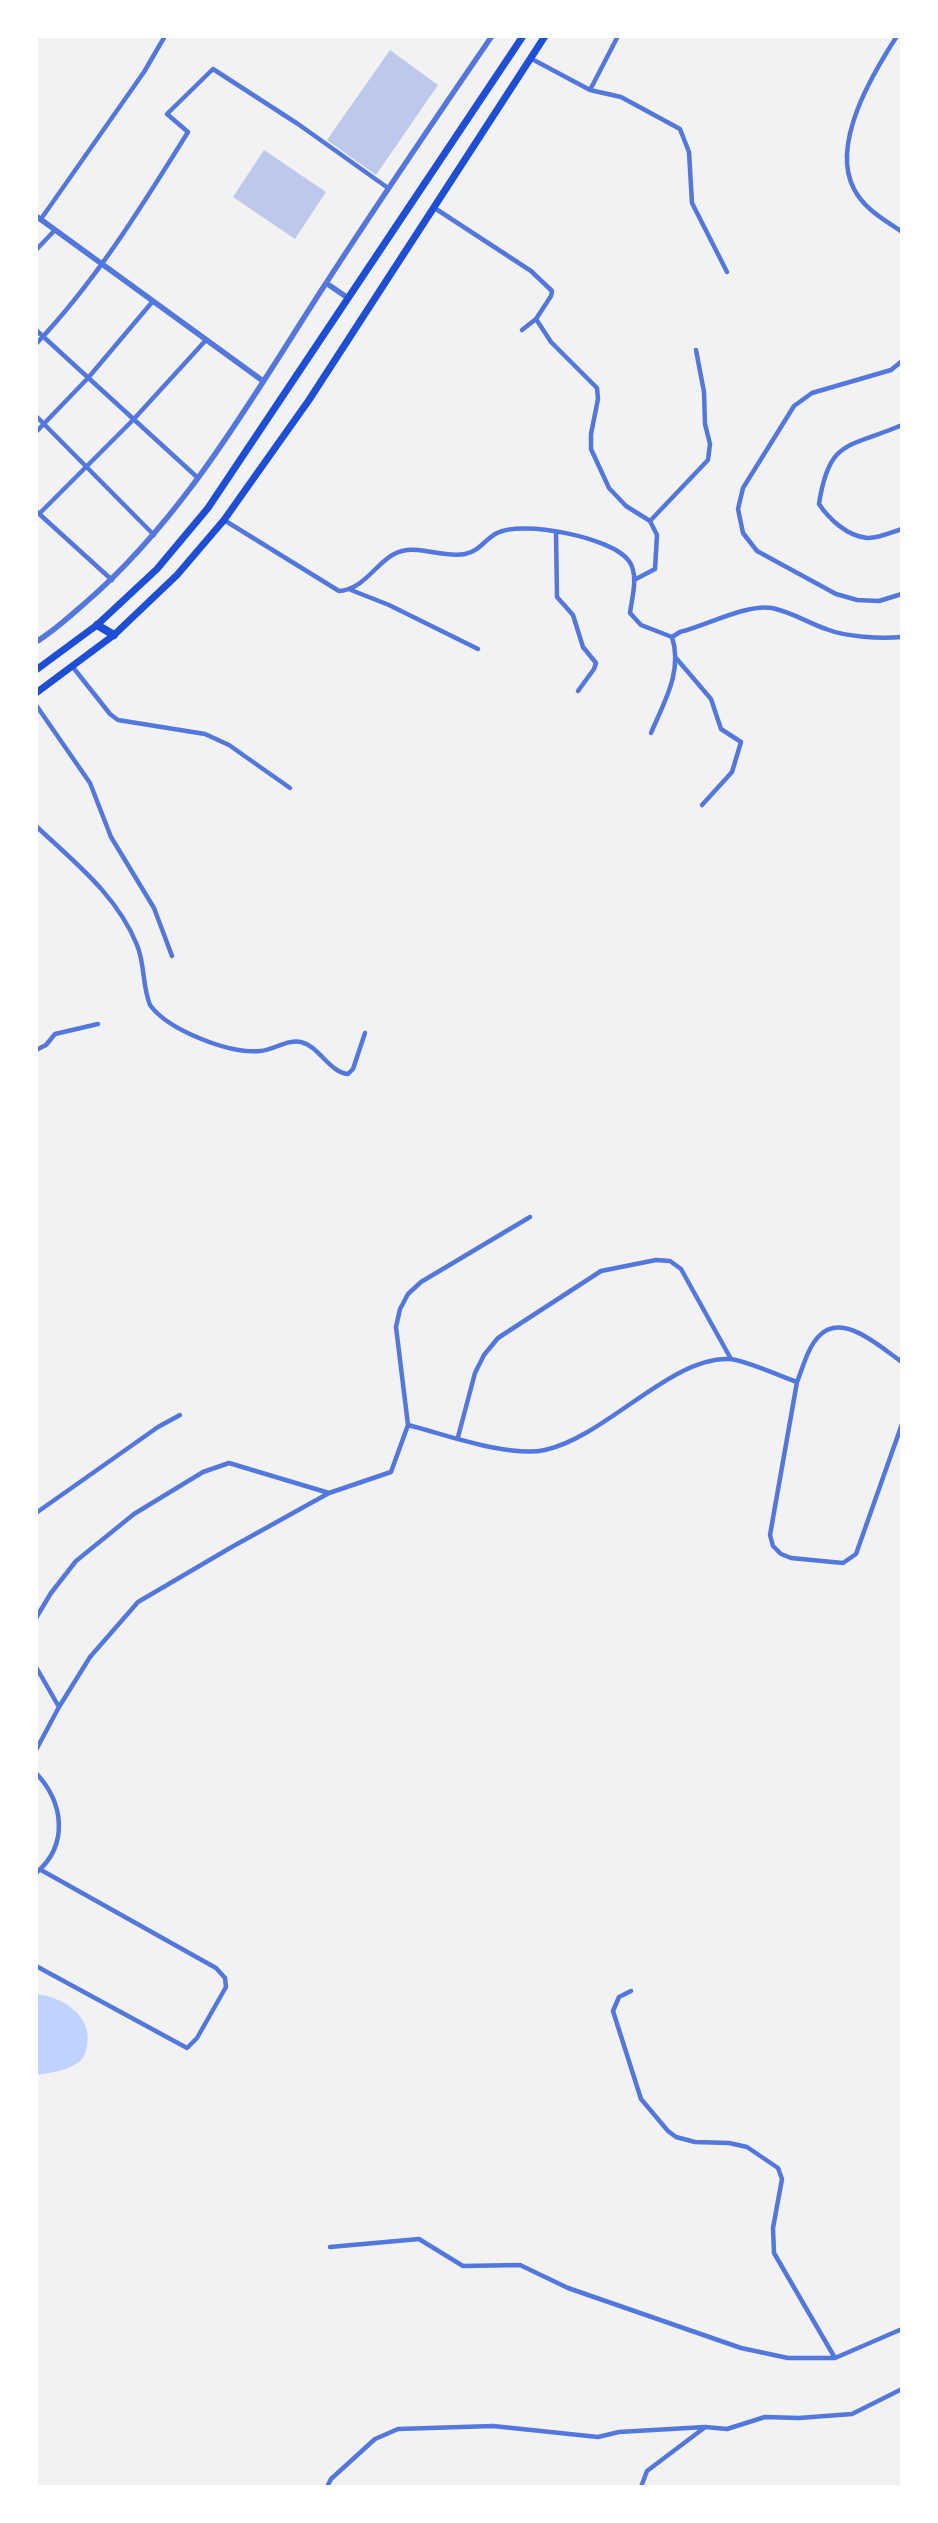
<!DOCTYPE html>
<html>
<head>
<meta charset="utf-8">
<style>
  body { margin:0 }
  #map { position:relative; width:938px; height:2523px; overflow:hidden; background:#f2f2f2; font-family:Inter,sans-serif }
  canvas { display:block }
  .frame { position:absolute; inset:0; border:38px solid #fff; pointer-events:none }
</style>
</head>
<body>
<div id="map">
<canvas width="938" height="2523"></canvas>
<div class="frame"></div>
</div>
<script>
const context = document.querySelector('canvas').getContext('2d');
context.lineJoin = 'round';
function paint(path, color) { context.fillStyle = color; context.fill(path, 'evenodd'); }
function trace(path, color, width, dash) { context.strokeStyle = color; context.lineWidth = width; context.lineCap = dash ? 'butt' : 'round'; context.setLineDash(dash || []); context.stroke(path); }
paint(new Path2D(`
  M36 1994C63 1997 93 2016 87 2046 86 2051 84 2057 81 2060 71 2070 50 2073 36 2075Z`), '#bfd3fe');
paint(new Path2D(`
  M390 50 438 85 376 175 327 140Z
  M264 150 326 192 295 239 233 197Z`), '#bdc9ec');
trace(new Path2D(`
  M897 36C873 73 830 144 854 189 864 209 885 220 902 232
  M530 58 590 90 621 97 680 129 689 152 692 203 727 272
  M590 90 618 36
  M433 207 531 271 552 291 551 296 536 319 551 342 597 388 598 399 591 434V449L609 488 626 506 650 521 657 535 655 569 634 580
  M41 219 144 72 165 36
  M36 250 55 230
  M36 330 198 478
  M522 330 536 319
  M36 344C96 281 142 206 188 132L167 114 213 69 298 124 388 188
  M902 361 891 370 812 393 794 406 743 488 738 509 743 533 757 551 836 594 857 600 879 601 902 594
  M36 416 154 535
  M902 425C849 448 829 438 819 504 829 519 847 536 867 538 877 539 892 532 902 529
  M36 432 88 378 153 301
  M36 511 112 580
  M39 514 133 420 206 340
  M224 520 339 591C367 589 378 557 402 551 422 546 443 558 465 554 480 551 485 539 497 533 522 520 612 537 629 561 639 575 632 597 630 613L641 625 672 637 680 632C706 626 745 604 772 608 792 612 808 623 826 629 846 637 880 639 902 637
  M650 521 708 460 710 444 705 424 704 392 696 350
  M556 532 557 597 573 615 583 647 596 663 594 669 578 691
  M351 590 389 605 478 649
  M676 658 711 699 721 729 741 742 732 772 702 805
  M72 666 110 714 118 720 205 734 229 745 290 788
  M36 705 90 783 111 837 154 908 172 956
  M651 733C664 702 683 671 672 637
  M36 826C74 862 117 895 137 945 145 964 142 985 150 1005 168 1030 229 1054 260 1051 274 1050 287 1039 301 1042 319 1046 329 1072 348 1074L353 1069 365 1033
  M36 1050 46 1045 55 1034 98 1024
  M797 1382 770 1535 773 1546 781 1554 791 1558 843 1563 856 1554 902 1424
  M408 1425C444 1434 509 1458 545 1450 607 1436 670 1357 729 1359 743 1359 782 1377 797 1382 803 1367 808 1347 819 1336 843 1311 881 1348 902 1362
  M458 1437 475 1373 484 1355 498 1338 601 1271 656 1260 670 1261 681 1269 731 1359
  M36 1513 158 1427 180 1415
  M36 1618 51 1593 76 1561 134 1514 203 1472 229 1463 329 1493
  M36 1667 59 1707
  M36 1750 59 1707 90 1657 138 1602 230 1548 329 1493 391 1472 408 1425 396 1327 400 1309 408 1294 421 1282 530 1217
  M36 1773C64 1803 69 1845 36 1873
  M36 1966 187 2048 197 2038 226 1987 225 1978 216 1968 41 1870
  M631 1991 619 1997 613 2011 641 2099 668 2131 676 2137 695 2142 729 2143 747 2147 778 2168 782 2179 773 2228 774 2253 835 2358
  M330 2247 419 2239 463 2266 520 2265 568 2288 741 2348 788 2358H835L902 2329
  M327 2487 331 2479 375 2439 398 2429 493 2426 598 2437 619 2432 705 2427 727 2429 765 2417 799 2418 852 2414 902 2389
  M641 2487 647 2471 704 2428`), '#5277de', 4.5);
trace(new Path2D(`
  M36 216 263 381
  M326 283 348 298
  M36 642C54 631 69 617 84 604 183 519 249 403 319 294 375 207 433 122 492 36`), '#5277de', 5.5);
trace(new Path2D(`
  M36 670 97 625 157 569 208 508 523 36
  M36 693 114 635 177 575 224 520 309 400 545 36`), '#1d4ed8', 7);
trace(new Path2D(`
  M97 625 114 635`), '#1d4ed8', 8);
</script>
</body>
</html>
